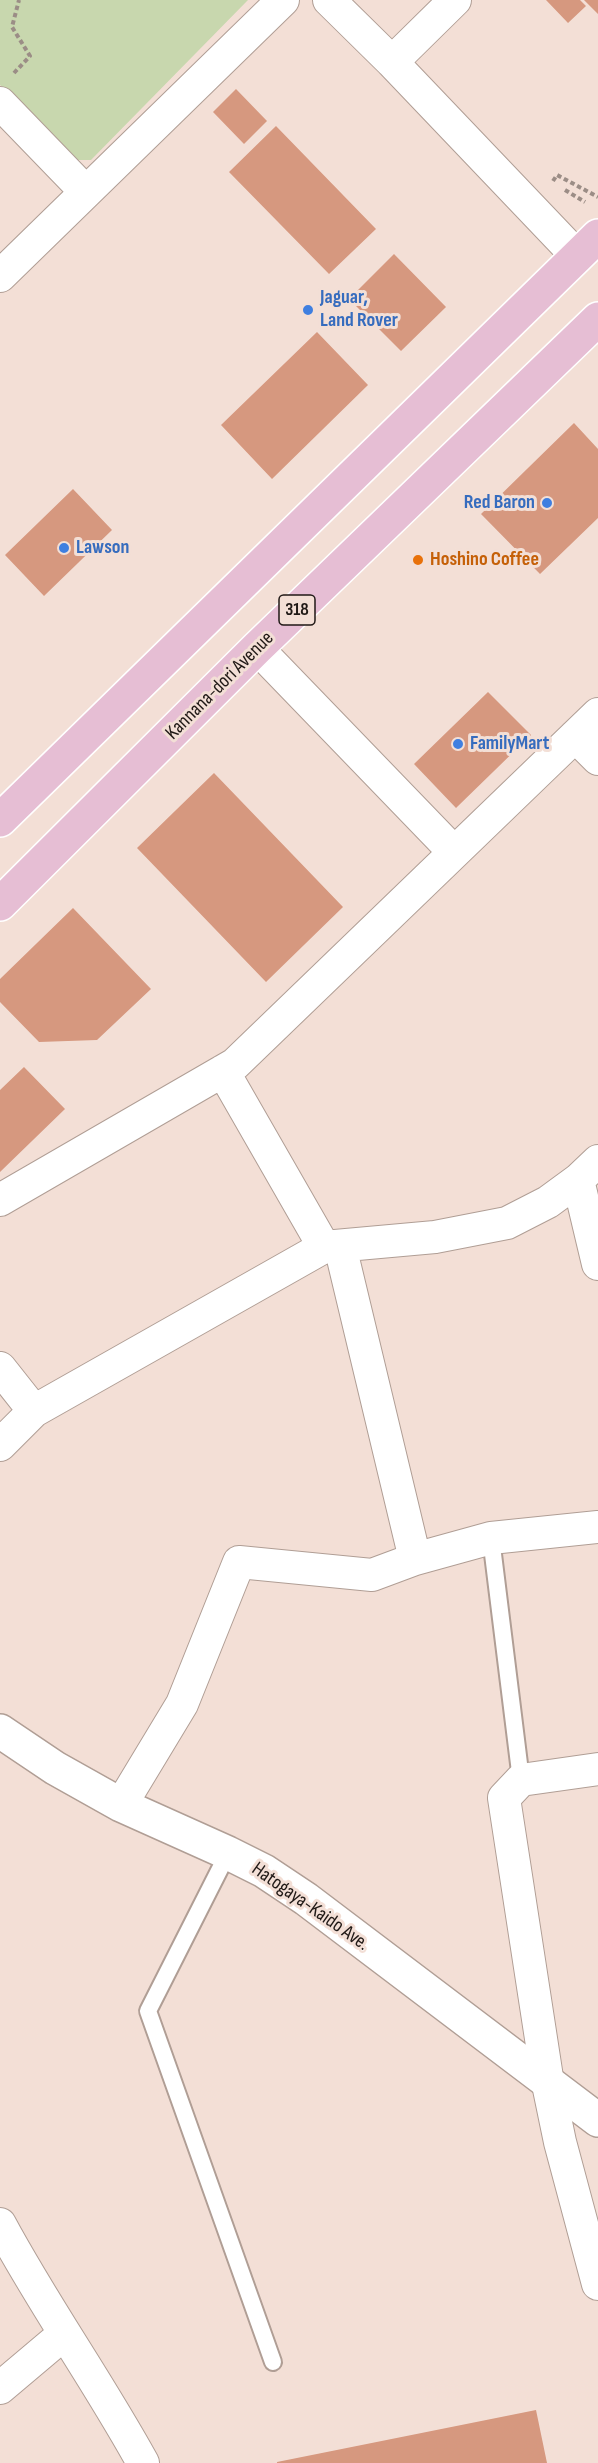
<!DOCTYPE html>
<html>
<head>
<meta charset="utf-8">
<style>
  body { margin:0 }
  canvas { display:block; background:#f3dfd6 }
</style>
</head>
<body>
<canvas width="598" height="2463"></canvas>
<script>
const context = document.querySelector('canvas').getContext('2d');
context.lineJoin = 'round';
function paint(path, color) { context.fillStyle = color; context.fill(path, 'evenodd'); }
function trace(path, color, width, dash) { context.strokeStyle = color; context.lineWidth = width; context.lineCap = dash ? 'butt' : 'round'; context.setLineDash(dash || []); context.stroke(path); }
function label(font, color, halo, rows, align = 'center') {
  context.font = font + ' "Sofia Sans Condensed",sans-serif'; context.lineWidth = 6; context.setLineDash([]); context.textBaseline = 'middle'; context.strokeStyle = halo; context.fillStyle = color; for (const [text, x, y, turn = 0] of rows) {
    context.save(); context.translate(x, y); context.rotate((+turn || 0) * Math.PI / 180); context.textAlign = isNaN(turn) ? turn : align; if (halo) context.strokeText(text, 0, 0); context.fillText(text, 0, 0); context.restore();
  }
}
paint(new Path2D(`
  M0 0H248L91 160H73L0 85Z`), '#c8d7ae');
paint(new Path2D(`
  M546 0H580L586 6 568 23Z
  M584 0H598V14Z
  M236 89 267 121 244 144 213 112Z
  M276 126 376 229 329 274 229 172Z
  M394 254 446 307 401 351 349 299Z
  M317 332 368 385 272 479 221 425Z
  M574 423 598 449V518L540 574 481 514Z
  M73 489 112 530 44 596 5 555Z
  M488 692 531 735 456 808 414 764Z
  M214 773 343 907 266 982 137 848Z
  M73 908 151 989 97 1040 39 1042 0 1002V979Z
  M24 1067 65 1109 0 1172V1090Z
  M536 2410 547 2463H277V2462Z`), '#d6987f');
const lane = new Path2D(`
  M491 1538 521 1780
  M228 1853 148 2011 273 2362`);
const street = new Path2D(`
  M329 0 392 62 577 256
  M392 62 455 0
  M0 103 86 192
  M0 276 283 0
  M257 648 454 852
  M575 736 598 759
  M223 1071 324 1247
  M578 1180 598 1264
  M0 1200 235 1064 598 714
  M340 1246 415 1559 491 1538 598 1527
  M0 1368 34 1411
  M0 1445 34 1411 324 1247 435 1237 507 1223 548 1202 578 1180 598 1161
  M598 1769 521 1780 504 1798 548 2084 560 2142 598 2284
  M121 1805 182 1704 239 1562 372 1575 415 1559
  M0 2224C44 2306 98 2381 143 2463
  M0 2388 64 2334`);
const secondary = new Path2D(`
  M0 1731 55 1768 121 1805 228 1853 264 1871 306 1899 598 2120`);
const primary = new Path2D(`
  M0 820 598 236
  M0 904 257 648 598 319`);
trace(lane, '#b09e95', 20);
trace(street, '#b09e95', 34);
trace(secondary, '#b09e95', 36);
trace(primary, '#fff', 36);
trace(new Path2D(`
  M14 73 30 56 12 27 19 0
  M553 181 557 175 598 197
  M565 190 585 202`), '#9b8d86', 4, [4.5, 3]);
trace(lane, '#fff', 16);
trace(street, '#fff', 32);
trace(secondary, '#fff', 33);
trace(primary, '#e6bed4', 33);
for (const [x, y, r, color] of [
  [308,310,6,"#3f7fe0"],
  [547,503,6,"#3f7fe0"],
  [64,548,6,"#3f7fe0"],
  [418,560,6,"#e8710a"],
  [458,744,6,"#3f7fe0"]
]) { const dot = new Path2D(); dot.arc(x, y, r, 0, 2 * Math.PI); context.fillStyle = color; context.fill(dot); trace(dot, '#f3dfd6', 2); }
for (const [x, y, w] of [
  [297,610,36]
]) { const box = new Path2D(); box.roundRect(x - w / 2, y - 15, w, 30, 4.5); context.fillStyle = '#f3dfd6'; context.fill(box); trace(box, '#201916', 1.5); }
label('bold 18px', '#201916', null, [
  ["318",297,610]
]);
label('bold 20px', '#366cbe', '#f3dfd6', [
  ["Jaguar,",320,298],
  ["Land Rover",320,321],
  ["Red Baron",535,503,"right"],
  ["Lawson",76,548],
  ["FamilyMart",470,744]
], 'left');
label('bold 20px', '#c56008', '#f3dfd6', [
  ["Hoshino Coffee",430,560]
], 'left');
label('20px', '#201916', '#f3dfd6', [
  ["Kannana-dori Avenue",220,686,-45],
  ["Hatogaya-Kaido Ave.",310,1907,35]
]);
</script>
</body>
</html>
